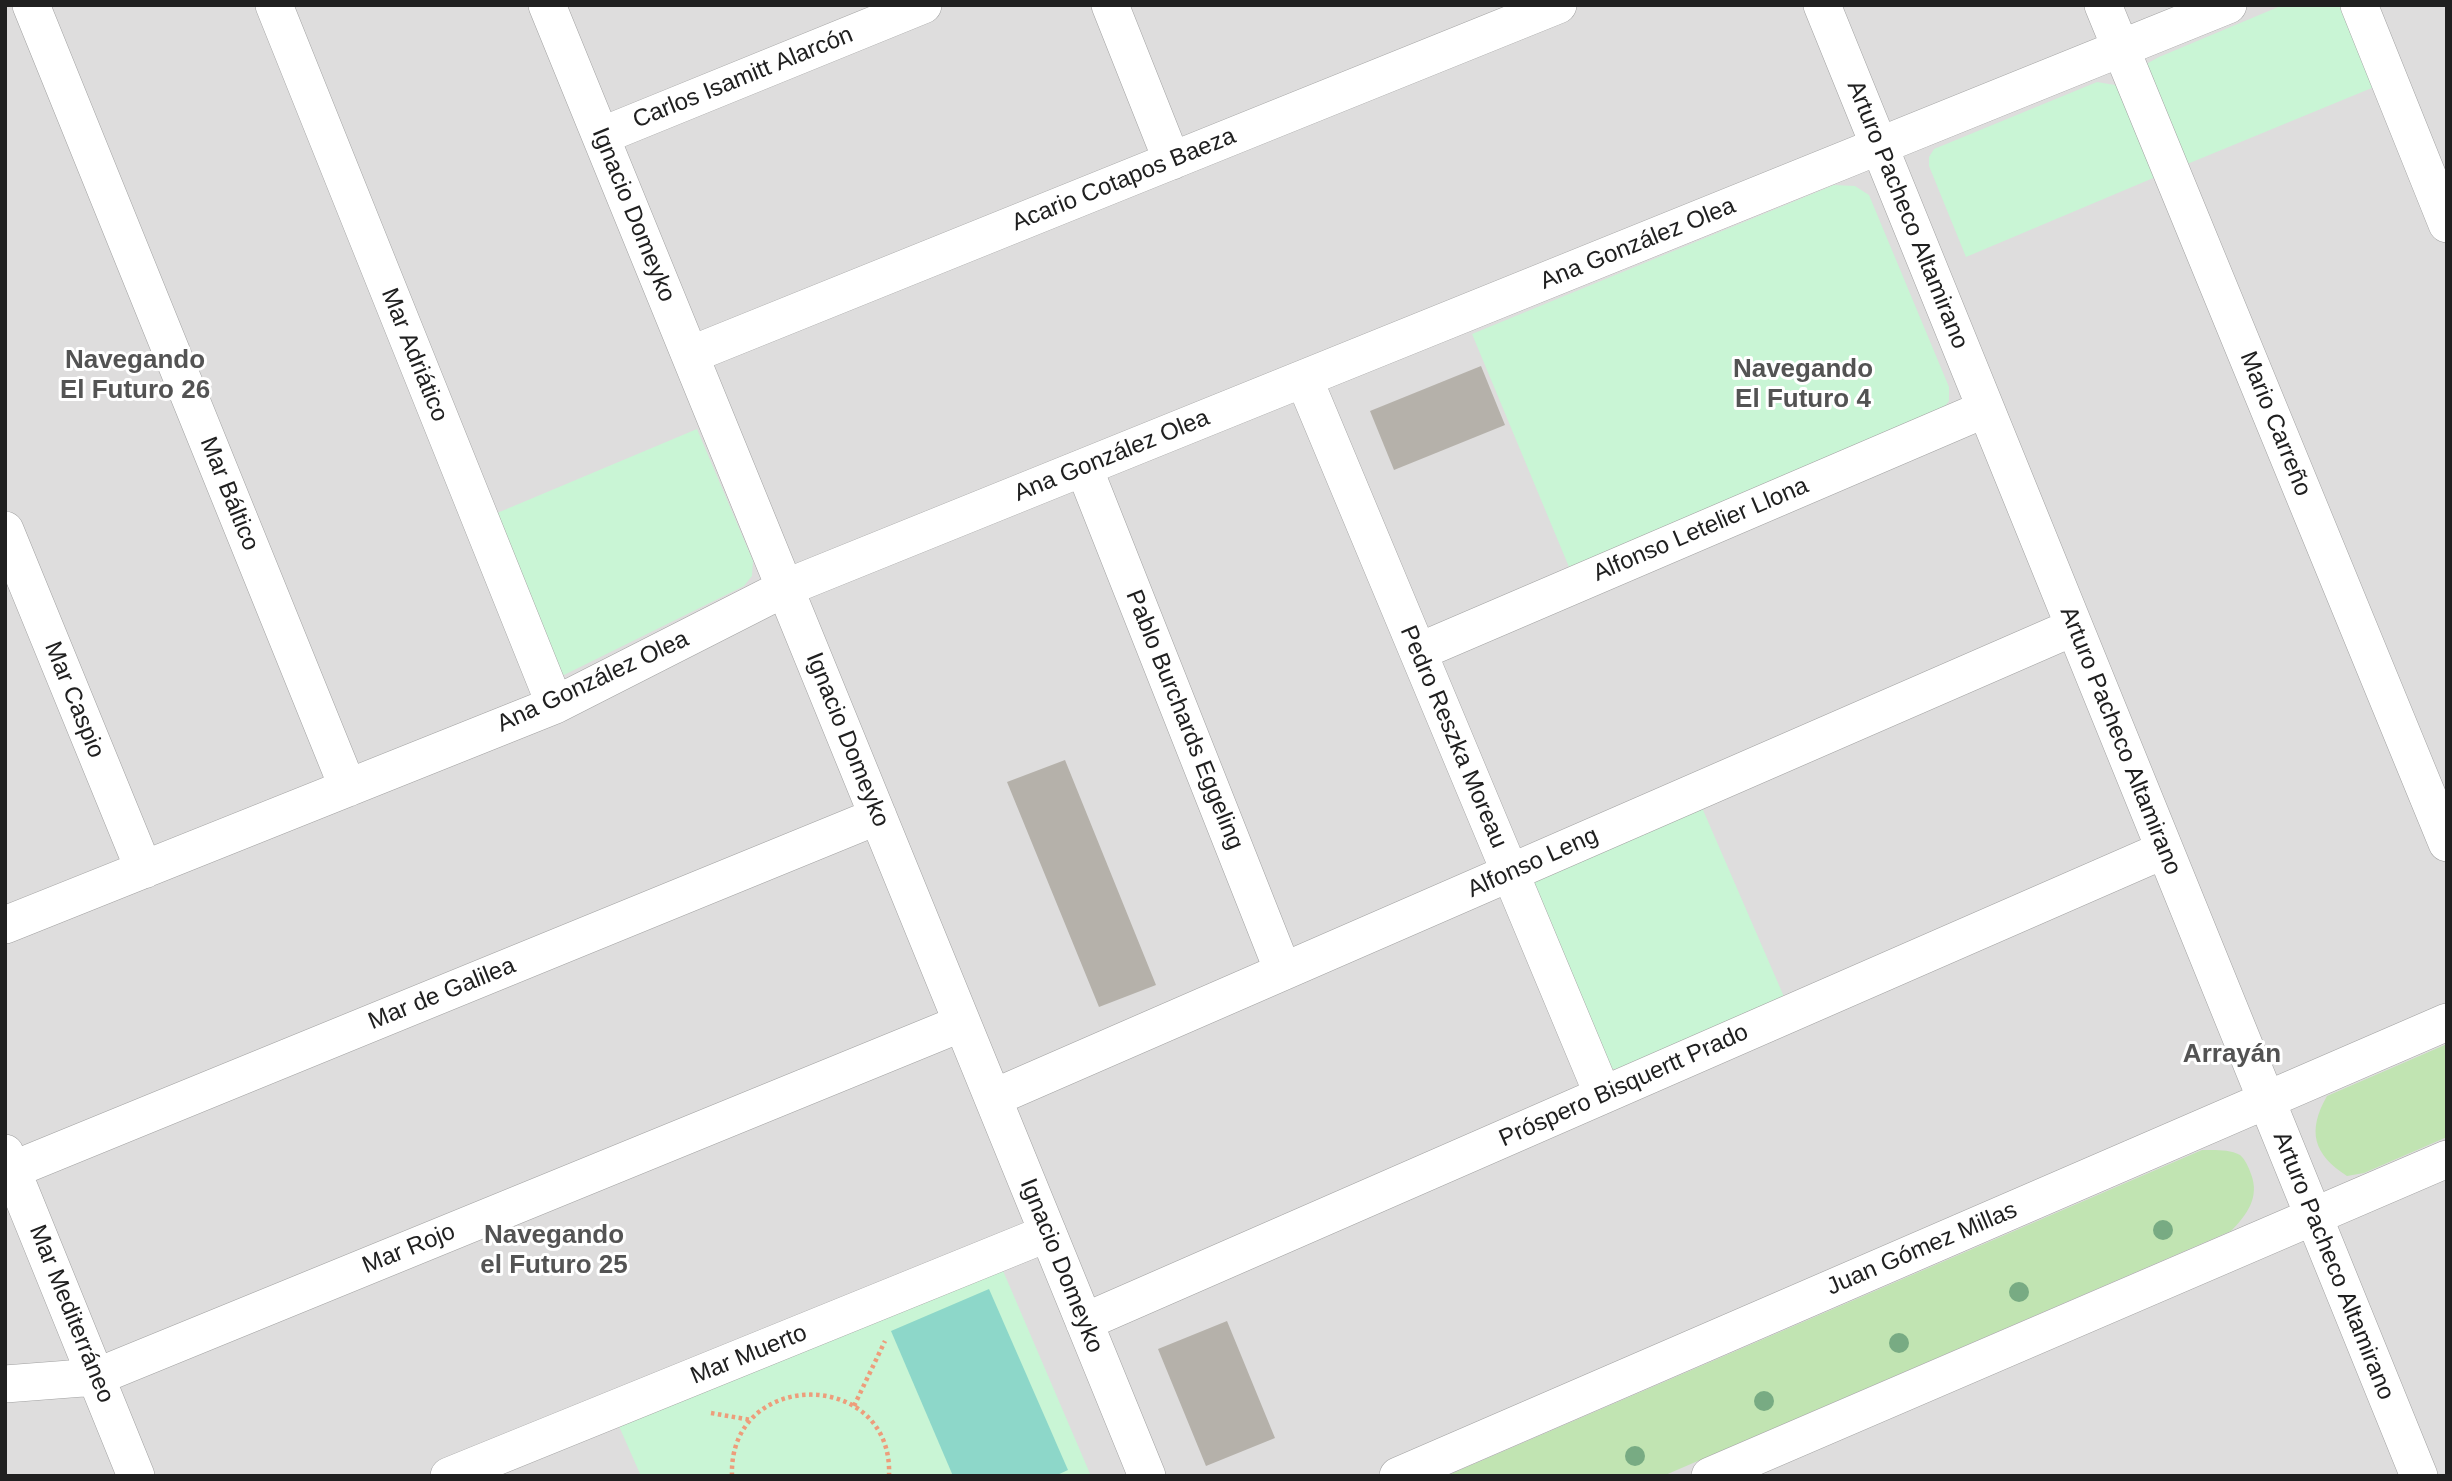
<!DOCTYPE html>
<html>
<head>
<meta charset="utf-8">
<style>
  body { margin:0 }
  #map { position:relative; width:2452px; height:1481px; overflow:hidden; background:#efeee7; font-family:Helvetica,sans-serif }
  canvas { display:block }
  .frame { position:absolute; inset:0; border:7px solid #202020; pointer-events:none }
</style>
</head>
<body>
<div id="map">
<canvas width="2452" height="1481"></canvas>
<div class="frame"></div>
</div>
<script>
const context = document.querySelector('canvas').getContext('2d');
context.lineJoin = 'round';
function paint(path, color) { context.fillStyle = color; context.fill(path, 'evenodd'); }
function trace(path, color, width, dash) { context.strokeStyle = color; context.lineWidth = width; context.lineCap = dash ? 'butt' : 'round'; context.setLineDash(dash || []); context.stroke(path); }
function label(font, color, halo, rows, align = 'center') {
  context.font = font + ' Helvetica,sans-serif'; context.lineWidth = 6; context.setLineDash([]); context.textBaseline = 'middle'; context.strokeStyle = halo; context.fillStyle = color; for (const [text, x, y, turn = 0] of rows) {
    context.save(); context.translate(x, y); context.rotate((+turn || 0) * Math.PI / 180); context.textAlign = isNaN(turn) ? turn : align; if (halo) context.strokeText(text, 0, 0); context.fillText(text, 0, 0); context.restore();
  }
}
paint(new Path2D(`
  M5 5H2447V1476H5Z`), '#dedddd');
paint(new Path2D(`
  M2447 1044V1137L2364 1173 2347 1176C2313 1154 2307 1131 2327 1096Z
  M2202 1150C2214 1150 2229 1149 2240 1155 2245 1159 2249 1168 2251 1174 2260 1197 2247 1215 2231 1231L1663 1476H1446Z`), '#c1e4b2');
paint(new Path2D(`
  M2283 5H2346L2379 85 2180 167 2142 73 2148 63 2159 57Z
  M2097 82 2115 85 2123 91 2158 176 1966 257 1929 166V157L1934 149Z
  M1834 185 1855 186 1869 195 1949 387V401L1938 415 1569 567 1472 334Z
  M697 429 753 561 752 576 744 586 564 675 558 674 490 516Z
  M1700 803 1785 999 1621 1069H1609L1528 882Z
  M1001 1266 1091 1476H641L618 1424Z`), '#c9f5d5');
paint(new Path2D(`
  M989 1289 1068 1470 1055 1476H953L891 1331Z`), '#8dd7c9');
paint(new Path2D(`
  M1481 366 1505 425 1394 470 1370 411Z
  M1065 760 1156 985 1099 1007 1007 782Z
  M1227 1321 1275 1438 1206 1466 1158 1349Z`), '#b5b1aa');
const street = new Path2D(`
  M31 5 348 788
  M274 5 555 705
  M547 5 1147 1476
  M1110 5 1172 161
  M1822 5 2419 1476
  M2103 5 2447 843
  M2359 5 2447 224
  M601 136 923 5
  M690 355 1558 5
  M1304 379 1603 1095
  M1084 468 1283 971
  M5 530 144 870
  M1418 652 1985 409
  M5 925 555 705 785 588 2228 5
  M993 1098 2074 627
  M5 1153 136 1476
  M5 1171 12 1170 878 816
  M1084 1322 2164 850
  M5 1384 96 1377 962 1023
  M449 1476 1048 1233
  M1398 1476 2447 1022
  M1710 1476 2447 1159`);
trace(street, '#a1a1a1', 38);
trace(new Path2D(`
  M854 1406 885 1341
  M711 1413 751 1420
  M732 1476C728 1367 894 1368 889 1476`), '#ed9d7b', 4.5, [3.5, 3.5]);
trace(street, '#fff', 37);
context.fillStyle = '#78ab83';
for (const [x, y] of [
  [2163,1230],
  [2019,1292],
  [1899,1343],
  [1764,1401],
  [1635,1456]
]) { context.beginPath(); context.arc(x, y, 10, 0, 2 * Math.PI); context.fill(); }
label('24px', '#202020', '#fff', [
  ["Carlos Isamitt Alarcón",743,78,-22],
  ["Acario Cotapos Baeza",1124,180,-22],
  ["Ignacio Domeyko",633,215,68],
  ["Arturo Pacheco Altamirano",1907,215,68],
  ["Ana González Olea",1638,244,-22],
  ["Mar Adriático",414,355,68],
  ["Mario Carreño",2275,424,68],
  ["Ana González Olea",1112,456,-22],
  ["Mar Báltico",229,494,68],
  ["Alfonso Letelier Llona",1701,530,-23],
  ["Ana González Olea",593,682,-25],
  ["Mar Caspio",74,700,68],
  ["Pablo Burchards Eggeling",1184,720,68],
  ["Pedro Reszka Moreau",1453,737,67],
  ["Ignacio Domeyko",847,740,68],
  ["Arturo Pacheco Altamirano",2120,741,68],
  ["Alfonso Leng",1533,863,-24],
  ["Mar de Galilea",442,994,-22],
  ["Próspero Bisquertt Prado",1624,1086,-24],
  ["Mar Rojo",409,1249,-22],
  ["Juan Gómez Millas",1922,1249,-23],
  ["Ignacio Domeyko",1061,1266,68],
  ["Arturo Pacheco Altamirano",2333,1266,68],
  ["Mar Mediterráneo",71,1314,68],
  ["Mar Muerto",749,1355,-22]
]);
label('bold 26px', '#535353', '#fff', [
  ["Navegando",135,361],
  ["El Futuro 26",135,391],
  ["Navegando",1803,370],
  ["El Futuro 4",1803,400],
  ["Arrayán",2232,1055],
  ["Navegando",554,1236],
  ["el Futuro 25",554,1266]
]);
</script>
</body>
</html>
